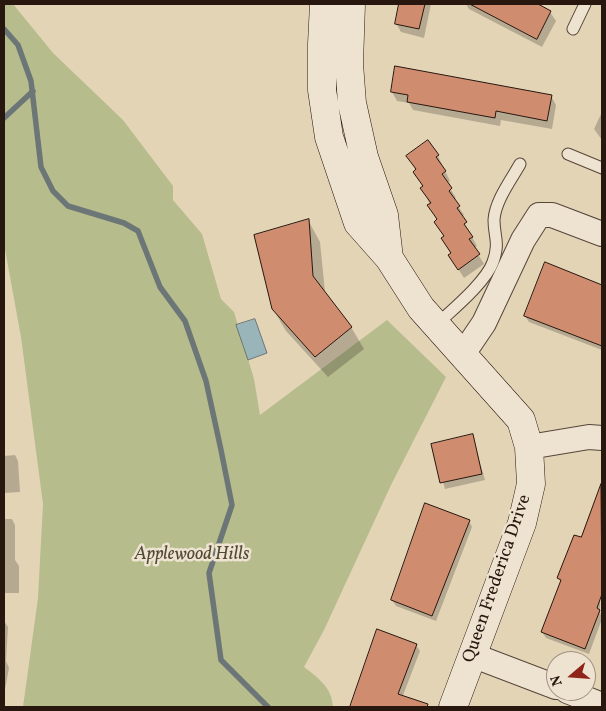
<!DOCTYPE html>
<html>
<head>
<meta charset="utf-8">
<style>
  body { margin:0 }
  #map { position:relative; width:606px; height:711px; overflow:hidden; background:#e3d4b6; font-family:Vollkorn,serif }
  canvas { display:block }
  .frame { position:absolute; inset:0; border:5px solid #27170f; pointer-events:none }
  .north { position:absolute; left:546px; top:651px; width:50px; height:50px; box-sizing:border-box; background:#ede3d0; border:1px solid #9e9183; border-radius:50%; rotate:252deg; font-size:14px; font-weight:700; line-height:20px; text-align:center; color:#27170f }
  .north::after { content:''; display:block; margin:auto; width:18px; height:22px; background:#8f2418; clip-path:polygon(50% 0,100% 100%,50% 72%,0 100%) }
</style>
</head>
<body>
<div id="map">
<canvas width="606" height="711"></canvas>
<div class="frame"></div>
<div class="north">N</div>
</div>
<script>
const context = document.querySelector('canvas').getContext('2d');
context.lineJoin = 'round';
function paint(path, color) { context.fillStyle = color; context.fill(path, 'evenodd'); }
function trace(path, color, width, dash) { context.strokeStyle = color; context.lineWidth = width; context.lineCap = dash ? 'butt' : 'round'; context.setLineDash(dash || []); context.stroke(path); }
function label(font, color, halo, rows, align = 'center') {
  context.font = font + ' Vollkorn,serif'; context.lineWidth = 5; context.setLineDash([]); context.textBaseline = 'middle'; context.strokeStyle = halo; context.fillStyle = color; for (const [text, x, y, turn = 0] of rows) {
    context.save(); context.translate(x, y); context.rotate((+turn || 0) * Math.PI / 180); context.textAlign = isNaN(turn) ? turn : align; if (halo) context.strokeText(text, 0, 0); context.fillText(text, 0, 0); context.restore();
  }
}
paint(new Path2D(`
  M4 4H13L53 53 123 120 173 186V200L202 234 221 299 234 312 254 379 260 415 387 320 446 377 391 485 324 630 304 667C318 678 332 687 333 707H23L38 598 43 504 21 337 4 244Z`), '#b6bc8c');
const water = new Path2D(`
  M255 319 267 353 248 360 236 325Z`);
paint(water, '#9ab5ba');
trace(water, '#6c7676', 1);
paint(new Path2D(`
  M400 4H431L424 38 401 32 396 23Z
  M466 4H535L550 12 556 21 542 47 469 9Z
  M392 92 551 96 556 105 552 129 501 120 500 126 413 110 409 103 397 101Z
  M602 112V140L594 129Z
  M438 156 450 181 447 183 456 198 454 200 464 215 461 217 477 246 474 248 484 264 464 278 455 264 413 165Z
  M308 220 320 242 325 292 351 327 364 349 328 377 286 331 273 309Z
  M545 264 602 286V350L529 322 525 316Z
  M472 436 485 480 445 489 433 445Z
  M15 455 18 461 20 492 4 493V456Z
  M602 484 600 612 602 619 589 654 546 638 542 632 561 582 559 578 581 539Z
  M425 504 469 521 472 527 436 621 396 606 392 600Z
  M4 519H12L15 525V560L19 566V593H4Z
  M4 621 8 627 6 661 9 668 4 695Z
  M378 631 416 645 420 651 402 698 405 703 403 707H351Z`), '#0003');
trace(new Path2D(`
  M4 29 18 45 31 81 41 167 53 191 68 206 124 223 138 231 160 287 185 321 206 381 221 450 232 505 209 573 221 660 268 707
  M4 118 33 91`), '#6c7676', 5.5);
const building = new Path2D(`
  M399 4H425L419 29 395 24Z
  M470 4H538L551 11 537 39Z
  M395 66 552 95 547 121 496 111 495 118 407 102 408 95 391 92Z
  M428 140 439 155 436 157 446 171 442 174 452 188 449 191 460 206 457 208 467 222 464 224 473 237 469 239 480 254 458 270 448 255 451 253 441 238 444 236 434 222 437 219 427 205 431 203 420 188 423 186 413 172 416 169 406 156Z
  M309 219 313 276 352 327 315 357 272 309 254 235Z
  M545 262 602 285V346L524 316Z
  M473 434 482 474 440 483 431 444Z
  M601 484 602 594 597 608 600 610 585 649 541 632 561 580 557 578 574 535 581 537Z
  M425 503 470 520 432 616 391 600Z
  M377 629 417 644 398 694 428 704 427 707H350Z`);
paint(building, '#cf8c6f');
trace(building, '#27170f', 1);
const lane = new Path2D(`
  M573 29 585 4
  M568 154 602 168
  M436 325C452 310 486 282 493 262 500 242 494 237 494 220 495 201 511 180 520 164`);
const street = new Path2D(`
  M463 354 484 323 523 240 539 215H552L602 234
  M529 447 589 437 602 438
  M472 655 556 687
  M567 691 602 705`);
const secondary = new Path2D(`
  M324 4 322 44V90L329 137 358 223 389 258 421 308 521 420 529 447 531 484 522 523 453 707
  M351 4 349 64 352 103 364 157 384 215 389 258`);
trace(lane, '#564639', 13);
trace(street, '#564639', 26);
trace(secondary, '#27170f', 29);
trace(lane, '#ede3d0', 11);
trace(street, '#ede3d0', 24);
trace(secondary, '#ede3d0', 28);
label('italic 18px', '#524934', '#ede3d0', [
  ["Applewood Hills",192,556]
]);
label('18px', '#27170f', '#ede3d0', [
  ["Queen Frederica Drive",498,579,-71]
]);
</script>
</body>
</html>
